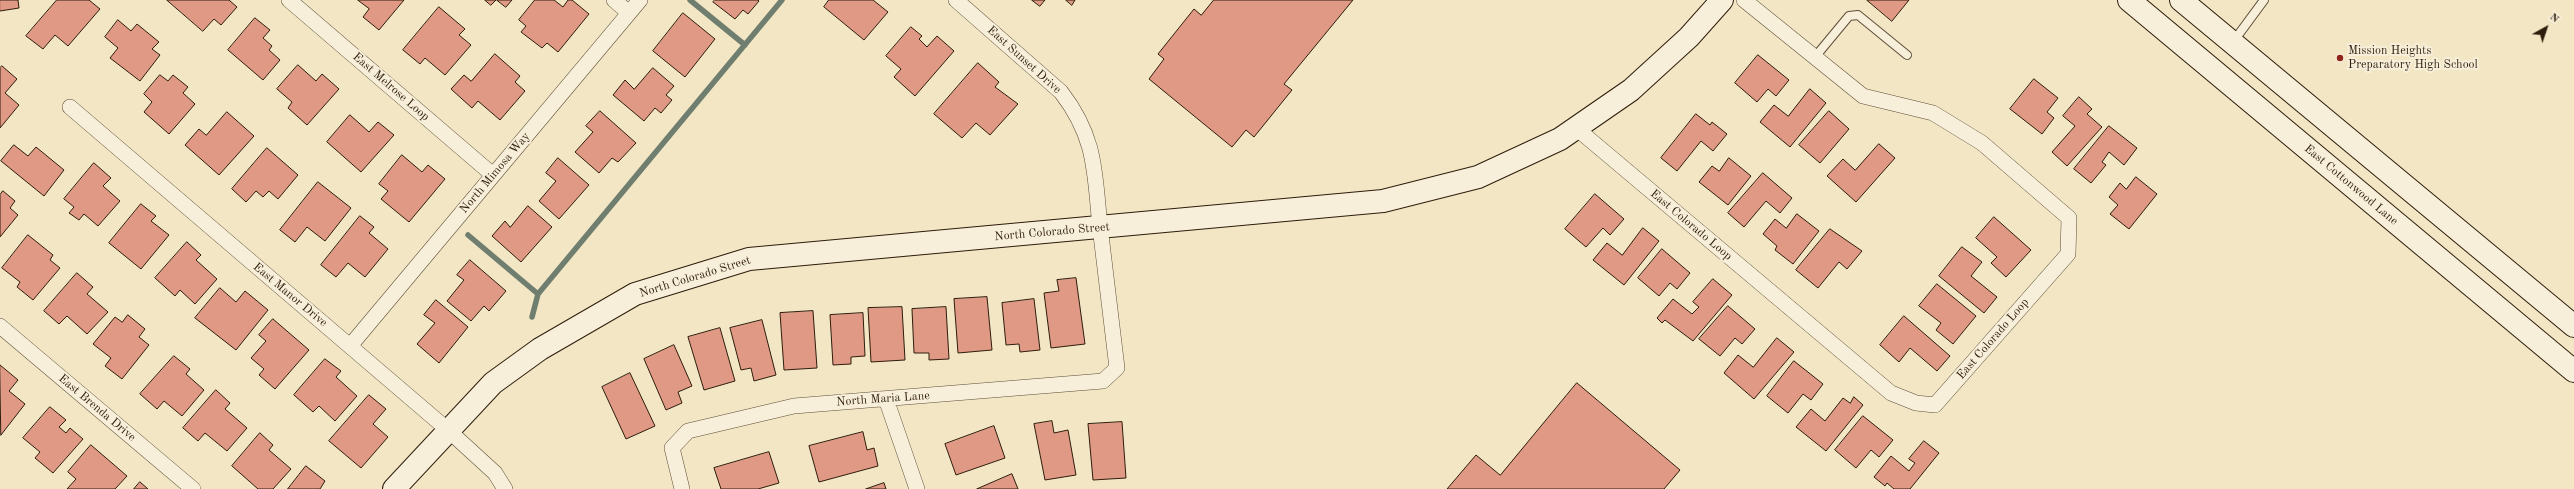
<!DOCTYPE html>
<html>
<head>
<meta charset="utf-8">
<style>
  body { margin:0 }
  #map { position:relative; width:2574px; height:489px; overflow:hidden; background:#f2e6c4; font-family:"Old Standard TT",serif }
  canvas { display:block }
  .north { position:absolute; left:2526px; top:8px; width:40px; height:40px; -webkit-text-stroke:3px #f7efd9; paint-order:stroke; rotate:40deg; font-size:11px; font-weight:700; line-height:16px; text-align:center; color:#2e1c0b }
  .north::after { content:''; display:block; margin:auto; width:14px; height:18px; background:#2e1c0b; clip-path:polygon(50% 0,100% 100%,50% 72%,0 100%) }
</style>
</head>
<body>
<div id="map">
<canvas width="2574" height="489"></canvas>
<div class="north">N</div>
</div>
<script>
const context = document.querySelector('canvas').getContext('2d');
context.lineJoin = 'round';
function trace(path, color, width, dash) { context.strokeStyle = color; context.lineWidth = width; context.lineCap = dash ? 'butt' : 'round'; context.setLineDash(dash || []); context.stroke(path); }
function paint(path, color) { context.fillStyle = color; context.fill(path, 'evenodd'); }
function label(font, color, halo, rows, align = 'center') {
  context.font = font + ' "Old Standard TT",serif'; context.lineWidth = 4; context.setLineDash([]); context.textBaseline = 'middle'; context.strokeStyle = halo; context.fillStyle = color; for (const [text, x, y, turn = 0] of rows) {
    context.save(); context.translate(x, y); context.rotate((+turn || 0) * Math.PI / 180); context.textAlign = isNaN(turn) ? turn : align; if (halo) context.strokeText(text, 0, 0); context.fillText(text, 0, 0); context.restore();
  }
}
trace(new Path2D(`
  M690 0 745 45
  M468 235 538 294
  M532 317 538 294 782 0`), '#6f7e6f', 5.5);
const building = new Path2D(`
  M0 0H18L19 8 0 11Z
  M57 0H89L100 9 68 46 55 35 43 49 26 36Z
  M167 0H229L237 7 221 25 214 19 203 31Z
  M358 0H404L379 30 363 17 369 9Z
  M485 0H496L491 5Z
  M497 0H512L506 7Z
  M535 0H554L563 7 568 0H572L589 14 558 52 547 43 542 48 521 32 526 26 519 20Z
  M715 0H758L759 1 748 14 743 10 735 19 713 2Z
  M829 0H873L888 12 864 40 824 7Z
  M1032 0H1045L1040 6Z
  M1066 0H1075L1072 5Z
  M1214 0H1353L1284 84 1292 90 1254 137 1246 130 1232 147 1149 79 1164 59 1158 54 1194 9 1201 15Z
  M1867 0H1909L1892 21Z
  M439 7 465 29 459 35 471 45 445 75 425 58 420 64 403 50Z
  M683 13 715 39 685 77 653 51Z
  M255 18 270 30 263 38 272 46 269 50 280 60 263 80 228 50Z
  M118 20 131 31 137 24 159 42 152 49 160 55 140 81 110 58 118 48 105 37Z
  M911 27 922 36 919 39 927 47 937 36 954 51 915 96 894 77 901 69 886 56Z
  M495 54 520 76 515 82 525 91 500 120 478 101 472 108 451 89 464 75 471 81Z
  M1758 55 1789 80 1776 96 1768 89 1757 102 1735 83Z
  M978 63 999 82 995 87 1018 104 990 135 976 123 962 138 934 114Z
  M298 65 316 81 322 74 339 89 307 125 288 108 292 102 277 89Z
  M2 66 17 79 5 93 19 105 0 128V68Z
  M653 68 674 86 666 95 672 100 661 113 655 108 644 121 613 95 625 80 634 89Z
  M160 75 168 81 173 75 188 87 183 93 195 104 169 134 144 112 152 102 144 94Z
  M2034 79 2058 98 2047 112 2054 118 2042 134 2010 109Z
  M1810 89 1826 103 1790 147 1760 122 1774 105 1788 116Z
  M2079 97 2092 109 2087 114 2102 127 2067 166 2052 152 2075 126 2063 116Z
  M600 111 636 143 618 162 612 158 599 173 575 152 593 132 586 126Z
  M1829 111 1849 129 1820 163 1799 145Z
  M227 112 254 136 219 175 185 145 199 129 206 135Z
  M1696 114 1710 125 1712 122 1727 134 1713 151 1701 141 1677 171 1661 158Z
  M350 115 369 132 378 122 394 135 361 172 327 142Z
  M2109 126 2137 148 2124 165 2109 152 2102 162 2106 165 2091 183 2074 169Z
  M1879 144 1895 158 1856 202 1827 176 1843 159 1855 170Z
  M14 145 28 156 36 147 64 170 44 196 1 161Z
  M267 148 298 175 278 199 269 191 263 197 256 191 246 202 232 189Z
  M402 155 422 172 428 165 445 179 409 222 381 199 388 191 379 184Z
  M558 158 589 185 559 219 539 201 556 181 546 173Z
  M1729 158 1751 176 1728 205 1699 182 1712 166 1719 171Z
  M94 163 111 178 103 186 120 201 98 226 84 214 79 220 69 213 74 207 64 199Z
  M1763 173 1792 198 1780 213 1766 201 1744 227 1728 213Z
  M2136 177 2157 194 2129 229 2110 214 2118 205 2109 197 2120 183 2126 189Z
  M318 182 351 208 325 241 307 227 295 242 280 230Z
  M3 191 15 201 10 208 18 215 0 237V195Z
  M1595 194 1624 219 1610 235 1603 228 1586 247 1565 229Z
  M141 204 156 216 151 221 169 235 141 269 109 243Z
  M528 206 552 227 521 262 492 236 505 221 510 227Z
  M1797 214 1819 231 1793 264 1775 250 1777 246 1763 234 1775 219 1786 228Z
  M360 216 374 227 369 233 388 249 365 277 348 263 336 277 321 265Z
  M1994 217 2031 250 2006 277 1991 263 1997 257 1976 238Z
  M1643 228 1659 241 1624 285 1593 260 1607 243 1622 255Z
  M1830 229 1862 251 1847 269 1839 262 1818 288 1796 270Z
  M28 235 53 255 50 260 60 268 33 300 17 287 20 282 2 268Z
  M187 242 201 255 196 260 217 279 195 304 180 290 175 296 155 278Z
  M1962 247 1982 262 1971 276 1997 297 1984 313 1939 276Z
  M1662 249 1690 273 1677 289 1670 283 1659 296 1638 278Z
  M470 260 506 291 489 311 484 306 471 321 447 301 464 280 457 275Z
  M77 273 93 287 87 294 108 312 87 334 67 316 59 324 44 311Z
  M1076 278 1085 344 1051 348 1044 293 1059 291 1057 280Z
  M1713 279 1732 295 1693 341 1665 320 1662 323 1657 318 1673 299 1692 314 1699 307 1693 302Z
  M1937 284 1976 316 1953 344 1936 330 1941 323 1919 306Z
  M220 288 236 302 245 291 268 310 236 350 195 318Z
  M987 297 992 350 958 353 954 299Z
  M1034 299 1040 350 1020 352 1019 344 1006 345 1002 303Z
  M436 300 468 327 439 363 417 344 435 323 424 315Z
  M1728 306 1755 329 1742 344 1735 338 1720 356 1699 339Z
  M902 307 905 360 871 362 868 308Z
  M946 307 949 359 929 360V353H914L912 309Z
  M813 311 817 368 784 370 780 313Z
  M863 313 865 356 851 357V364L833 365 830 315Z
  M128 315 145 329 139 337 149 345 122 379 105 366 111 358 93 344 115 317 122 322Z
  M1904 316 1950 356 1937 371 1910 348 1899 362 1880 345Z
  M273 319 309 350 275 389 259 375 264 369 251 358 266 341 259 335Z
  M762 320 776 375 754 381 751 368 741 370 730 328Z
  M720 328 735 381 704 390 688 337Z
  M1777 338 1794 352 1754 399 1724 373 1738 355 1753 367Z
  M674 345 692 386 678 392 682 403 666 410 644 359Z
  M174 356 190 369 186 374 204 390 182 416 164 401 157 409 140 394Z
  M325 359 341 371 336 377 357 396 335 421 319 406 313 412 294 395Z
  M1794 361 1823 384 1811 400 1803 394 1788 413 1767 396Z
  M0 365 18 380 9 391 25 404 1 435Z
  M630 373 655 426 626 439 602 387Z
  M1577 383 1680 470 1664 489H1447L1476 455 1500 475Z
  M216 390 230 403 225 409 247 428 227 451 205 433 198 441 183 428Z
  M369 395 386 409 373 424 388 437 361 468 329 441Z
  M1854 397 1863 405 1826 451 1796 427 1811 409 1825 421 1843 398 1850 403Z
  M50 407 66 420 59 427 66 433 70 428 83 439 53 473 35 458 40 452 23 438Z
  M1863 416 1893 440 1879 457 1871 450 1856 468 1835 450Z
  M1052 421 1054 433 1068 430 1076 475 1045 480 1034 424Z
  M1122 422 1126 478 1093 480 1088 424Z
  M994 426 1005 458 956 475 945 444Z
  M863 432 867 450 874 448 878 466 819 482 809 446Z
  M260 433 273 445 269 450 291 469 273 489H258L232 466Z
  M1924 441 1939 453 1910 489H1894L1887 483 1885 486 1874 477 1891 456 1909 471 1915 463 1909 459Z
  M91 445 127 476 115 489H67L76 479 68 472Z
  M769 452 779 483 758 489H721L714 468Z
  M306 466 325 481 320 489H288Z
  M1012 474 1018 489H977Z
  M140 482 148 489H134Z
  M884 483 886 489H866Z`);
paint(building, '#df9984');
trace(building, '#2e1c0b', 1);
const lane = new Path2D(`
  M2233 42 2264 0
  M1815 57 1849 16 1858 15 1907 55`);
const street = new Path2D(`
  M289 0 493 175
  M614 0 629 13
  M70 107 448 430 495 473 505 489
  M1576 128 1891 393 1916 403 1935 405 2068 254 2069 218 1982 143 1933 113 1863 96 1744 0
  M0 326 193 489
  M350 346 640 0
  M886 399 917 489
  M682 489 672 448 688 431 794 406 1103 381 1117 368C1112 324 1106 280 1101 235 1094 178 1099 141 1061 92L956 0`);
const secondary = new Path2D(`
  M2129 0 2574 371
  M2181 0 2574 326
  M394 489 493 383 540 349 635 294 749 259 1383 201 1478 177 1560 139 1631 90 1689 37 1722 0`);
trace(lane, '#5f4e39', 10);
trace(street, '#5f4e39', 16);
trace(secondary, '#2e1c0b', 24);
trace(lane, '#f7efd9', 8);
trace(street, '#f7efd9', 15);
trace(secondary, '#f7efd9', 22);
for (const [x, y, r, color] of [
  [2340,58,4,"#8f2418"]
]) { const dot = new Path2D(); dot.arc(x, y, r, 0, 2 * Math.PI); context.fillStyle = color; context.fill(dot); trace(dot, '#f7efd9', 1.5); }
label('12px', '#2e1c0b', '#f7efd9', [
  ["Mission Heights",2348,51],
  ["Preparatory High School",2348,65]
], 'left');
label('12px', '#2e1c0b', '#f7efd9', [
  ["East Sunset Drive",1024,60,42],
  ["East Melrose Loop",391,87,41],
  ["North Mimosa Way",495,173,-50],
  ["East Cottonwood Lane",2351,185,40],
  ["East Colorado Loop",1691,225,40],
  ["North Colorado Street",1052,232,-5],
  ["North Colorado Street",695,277,-17],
  ["East Manor Drive",290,295,40],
  ["East Colorado Loop",1993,339,-49],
  ["North Maria Lane",883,399,-4],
  ["East Brenda Drive",97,408,40]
]);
</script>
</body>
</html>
